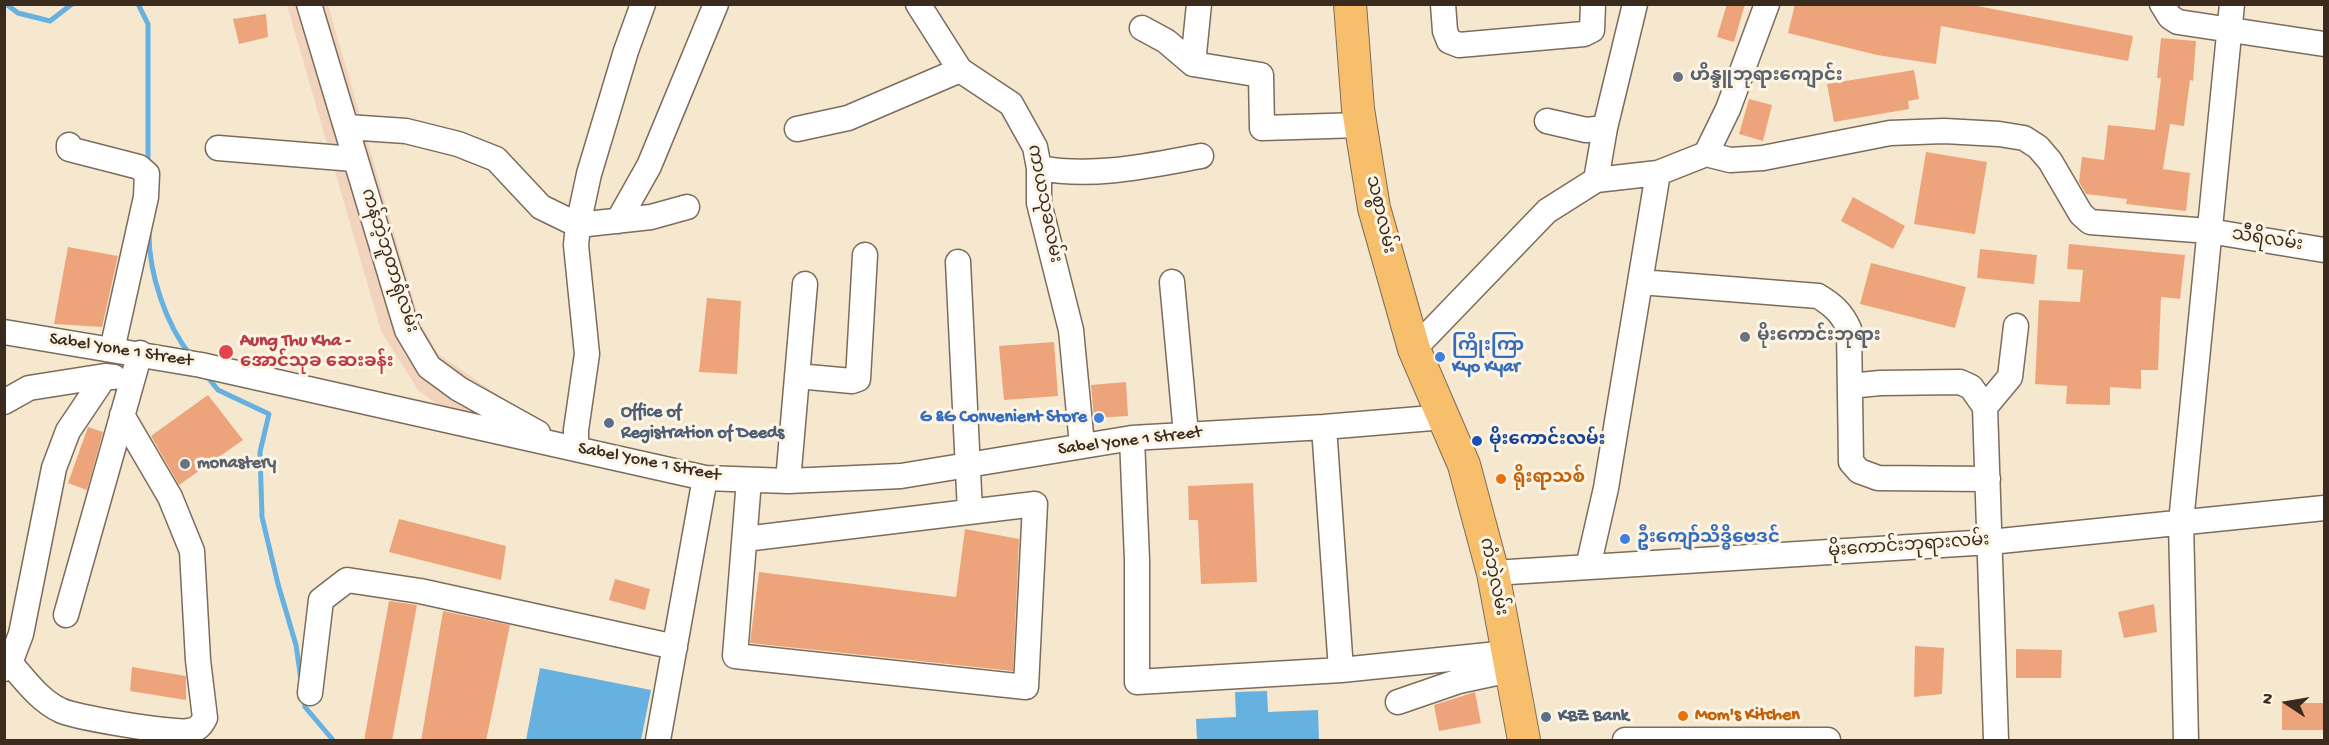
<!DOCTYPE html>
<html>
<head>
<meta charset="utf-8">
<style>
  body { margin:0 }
  #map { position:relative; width:2329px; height:745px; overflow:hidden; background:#f6e7cf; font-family:"Gochi Hand",sans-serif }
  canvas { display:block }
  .frame { position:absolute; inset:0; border:6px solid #3b2a1e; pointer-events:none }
  .north { position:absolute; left:2257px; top:673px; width:60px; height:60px; -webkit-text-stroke:4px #fcf5e5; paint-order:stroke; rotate:282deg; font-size:16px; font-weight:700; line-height:24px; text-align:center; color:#3b2a1e }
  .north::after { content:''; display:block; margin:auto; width:21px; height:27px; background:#3b2a1e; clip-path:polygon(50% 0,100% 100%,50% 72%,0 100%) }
</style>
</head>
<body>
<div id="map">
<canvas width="2329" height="745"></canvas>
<div class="frame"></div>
<div class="north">N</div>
</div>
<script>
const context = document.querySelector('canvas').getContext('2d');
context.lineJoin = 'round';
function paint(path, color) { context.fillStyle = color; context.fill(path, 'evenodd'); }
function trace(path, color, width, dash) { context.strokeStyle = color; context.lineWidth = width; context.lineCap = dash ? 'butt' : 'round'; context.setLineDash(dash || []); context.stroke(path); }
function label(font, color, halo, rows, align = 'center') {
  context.font = font + ' "Gochi Hand","Noto Sans Myanmar",sans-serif'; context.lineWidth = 6; context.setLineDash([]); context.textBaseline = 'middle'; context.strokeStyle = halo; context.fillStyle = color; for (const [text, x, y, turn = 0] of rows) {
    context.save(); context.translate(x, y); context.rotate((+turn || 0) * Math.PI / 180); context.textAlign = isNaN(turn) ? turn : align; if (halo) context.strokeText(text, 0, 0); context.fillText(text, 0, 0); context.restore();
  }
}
paint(new Path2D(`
  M287 5H328L420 322 438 354 558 436 442 408 418 390 381 331Z`), '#f2d4be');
paint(new Path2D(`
  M540 668 651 690 641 740H526Z
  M1267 691 1268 712 1318 710 1319 740H1197L1196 719 1236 717 1235 692Z`), '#66b1df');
trace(new Path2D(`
  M6 4 18 13 50 21 72 4
  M138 4 148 24V164
  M149 234C149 274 166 325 191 356
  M206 375 218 390 269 414 260 452 262 517 278 584 296 645 301 680
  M304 698 305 707 333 740`), '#66b1df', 5);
paint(new Path2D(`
  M1727 4H1745L1734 42 1717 37Z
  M1795 4H1967L2133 36 2128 61 1941 26 1936 64 1877 55 1788 33Z
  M266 14 268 37 239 44 233 19Z
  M2161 38 2196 41 2193 81 2190 80 2184 126 2170 124 2163 169 2190 173 2186 211 2126 204 2127 199 2086 194 2079 182 2082 157 2104 160 2108 125 2155 130 2161 78H2157Z
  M1914 70 1919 99 1908 101 1909 109 1834 122 1827 84Z
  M1749 99 1772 105 1763 141 1739 134Z
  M1926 152 1987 162 1975 234 1914 224Z
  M1853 197 1905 226 1893 249 1841 221Z
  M2069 244 2185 255 2180 299 2161 297 2158 370H2141V389L2110 387V405L2066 404 2067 386 2035 384 2039 300 2080 302 2083 270 2067 269Z
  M68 247 118 256 102 327 54 324Z
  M1980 249 2037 255 2034 284 1977 278Z
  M1871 263 1966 287 1955 328 1860 304Z
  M707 298 741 301 737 374 699 372Z
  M1054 342 1058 396 1004 400 999 346Z
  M1126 382 1128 416 1094 418 1091 385Z
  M208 395 243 440 179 485 151 436Z
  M88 427 103 432 87 490 68 483Z
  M1253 483 1257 582 1201 584 1198 520H1189L1188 486Z
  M399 519 506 546 501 580 389 552Z
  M965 529 1019 539 1013 671 750 643 759 572 956 597Z
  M615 579 650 589 645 610 609 600Z
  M389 601 417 605 392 741H364Z
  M2154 604 2157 632 2124 638 2118 612Z
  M443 611 510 625 486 741H421Z
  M1915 646 1944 648 1942 694 1914 697Z
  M2016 649 2062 650 2061 678H2016Z
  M132 667 186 676V700L130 691Z
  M1475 692 1481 723 1439 731 1434 705Z
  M2282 703H2325V730H2282Z`), '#eda47b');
const minor = new Path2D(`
  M309 4 407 330 429 367 459 389 538 433
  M918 4 960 70 1011 104 1035 147 1039 168V203L1071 330 1082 445
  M1443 4 1445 31 1449 41 1459 45 1584 34 1592 30 1593 4
  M2162 4 2170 17 2178 22 2324 44
  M1142 28 1166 41 1193 64 1261 75 1262 128 1361 125
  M1193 64 1199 4
  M1547 121 1586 130 1605 128
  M347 127 406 131 458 144 496 159 541 207 578 225 651 217 687 207
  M797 129 848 118 960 70
  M69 145V149L139 167 147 174 146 197 112 350
  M218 148 354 159
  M1706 154 1730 160 1763 158 1890 133 1944 131 1999 134 2024 138 2038 147 2050 161 2081 214 2090 222 2209 231 2324 250
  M1039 168C1094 178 1147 166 1201 156
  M1596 180 1605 128 1635 4
  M618 221 649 166 716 4
  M958 262 970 512
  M1172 282 1186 434
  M1640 282 1818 296C1833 305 1842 313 1849 329L1851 462 1859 471 1878 478 1988 479
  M4 332 201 365 705 478 788 481 901 476 1132 438 1324 427 1444 417
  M1414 349 1547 211 1596 180 1658 173 1706 154 1728 109 1767 4
  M797 376 852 381 858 379 865 255
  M1850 386 1880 383 1960 382 1971 387 1985 407 1996 740
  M4 402 29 388 105 376 114 377
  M1985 407 2010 377 2016 326
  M1324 427 1341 670
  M1132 438 1137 560V682L1341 670 1508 653
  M576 449V430L587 354 576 245 578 225 589 174 626 51 643 4
  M788 481 805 284
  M745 539 1035 504 1026 687 735 656 749 480
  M1588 567 1606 488 1658 173
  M1493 573 1990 542 2324 508
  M66 615 140 353
  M10 663C24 679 40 701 60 710 72 717 174 734 188 731 197 730 201 726 205 718L198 660 192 551 170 497 122 415
  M4 669 10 663 21 634 54 468 68 431 105 376
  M310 693 321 600 347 580 420 591 675 647
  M1398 702 1459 681 1510 670
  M658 740 705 478
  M1625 740H1828
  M2186 740 2181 522 2232 4`);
const major = new Path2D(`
  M1350 4 1358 109 1374 208 1414 349 1464 465 1493 573 1524 740`);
trace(minor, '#7c6c5c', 27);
trace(major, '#7c6c5c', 34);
trace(minor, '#fff', 24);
trace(major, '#f7bf6c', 32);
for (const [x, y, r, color] of [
  [1678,77,6,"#6b7280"],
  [1745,337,6,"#6b7280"],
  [226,352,8,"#e0444e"],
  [1440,357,6,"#3f7fe0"],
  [1099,418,6,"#3f7fe0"],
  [609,423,6,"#5c6f8a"],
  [1477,441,6,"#1a4fb4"],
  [185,464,6,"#6b7280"],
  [1501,479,6,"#e8710a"],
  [1625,539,6,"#3f7fe0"],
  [1683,716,6,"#e8710a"],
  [1546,717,6,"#5c6f8a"]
]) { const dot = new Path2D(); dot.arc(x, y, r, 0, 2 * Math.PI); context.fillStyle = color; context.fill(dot); trace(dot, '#fcf5e5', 2); }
label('bold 18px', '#5b616d', '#fcf5e5', [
  ["ဟိန္ဒူဘုရားကျောင်း",1690,77],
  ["မိုးကောင်းဘုရား",1757,337],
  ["monastery",197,464]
], 'left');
label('18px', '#3b2a1e', '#fcf5e5', [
  ["ကာယသုခလမ်း",1043,204,79],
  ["သစ္စာလမ်း",1379,215,77],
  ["သီရိလမ်း",2267,241,9],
  ["ကန်ဘဲ့ဘူတာရုံလမ်း",388,261,72],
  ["Sabel Yone 1 Street",121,351,9],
  ["Sabel Yone 1 Street",1130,442,-7],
  ["Sabel Yone 1 Street",649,463,11],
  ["မိုးကောင်းဘုရားလမ်း",1909,547,-4],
  ["ကံဘဲ့လမ်း",1492,577,78]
]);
label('bold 18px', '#be3a42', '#fcf5e5', [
  ["Aung Thu Kha -",240,342],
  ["အောင်သုခ ဆေးခန်း",240,363]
], 'left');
label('bold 18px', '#366cbe', '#fcf5e5', [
  ["ကြိုးကြာ",1452,347],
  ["Kyo Kyar",1452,368],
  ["G &G Convenient Store",1087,418,"right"],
  ["ဦးကျော်သိဒ္ဓိဗေဒင်",1637,539]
], 'left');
label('bold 18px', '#4e5e75', '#fcf5e5', [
  ["Office of",621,413],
  ["Registration of Deeds",621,434],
  ["KBZ Bank",1558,717]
], 'left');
label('bold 18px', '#164399', '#fcf5e5', [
  ["မိုးကောင်းလမ်း",1489,441]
], 'left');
label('bold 18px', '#c56008', '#fcf5e5', [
  ["ရိုးရာသစ်",1513,479],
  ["Mom's Kitchen",1695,716]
], 'left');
</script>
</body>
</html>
